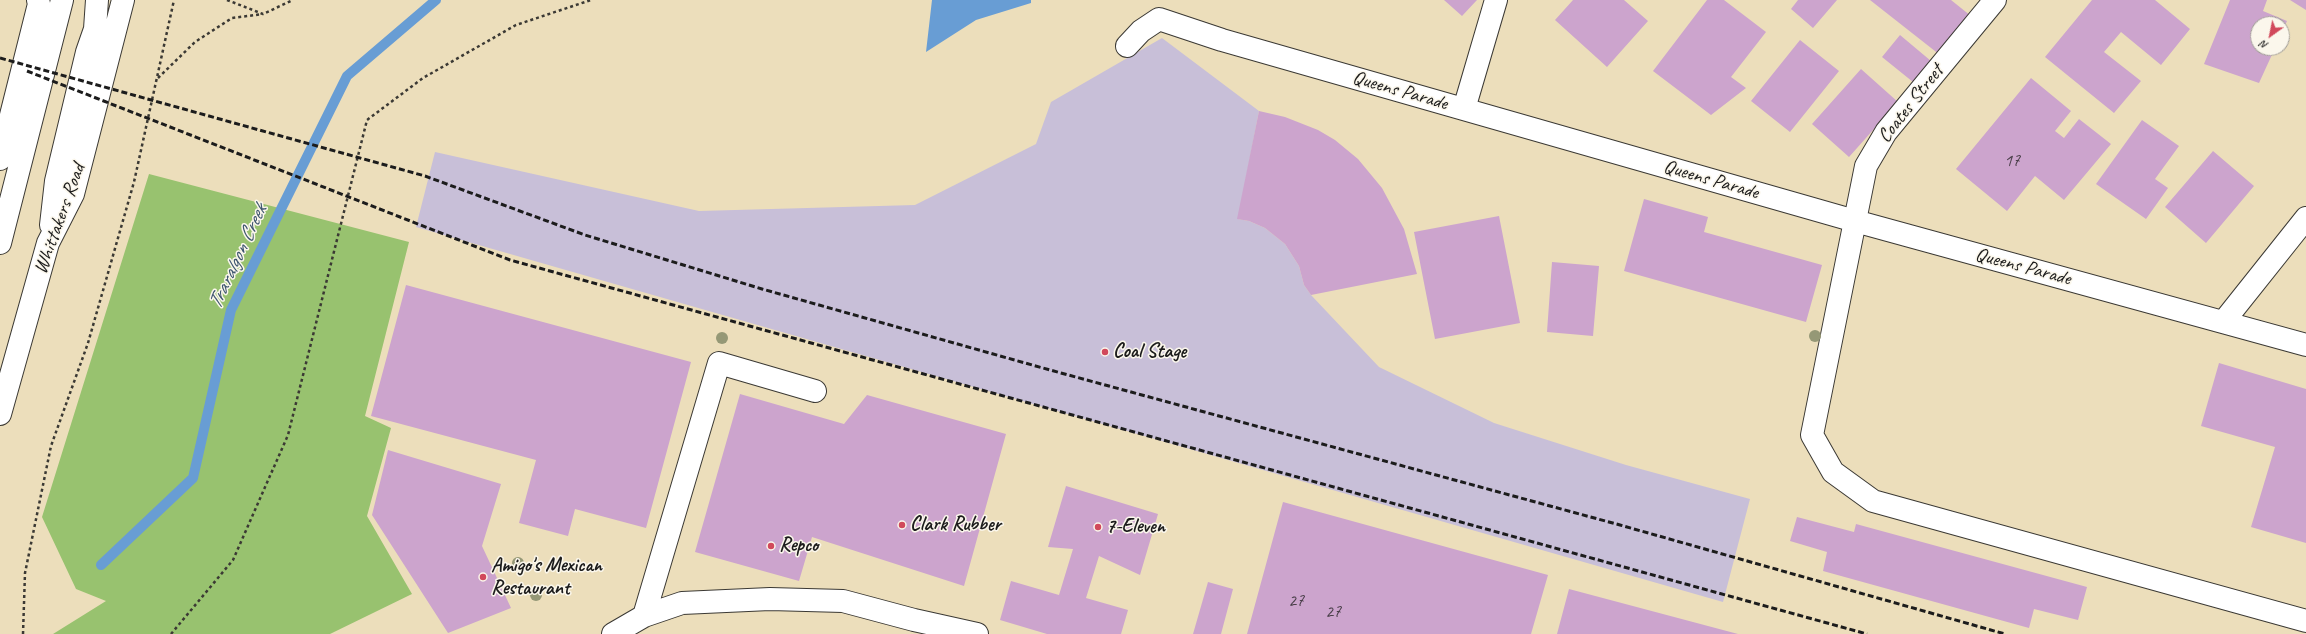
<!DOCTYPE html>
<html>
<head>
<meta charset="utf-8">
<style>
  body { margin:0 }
  #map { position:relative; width:2306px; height:634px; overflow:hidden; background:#ecdebb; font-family:Caveat,sans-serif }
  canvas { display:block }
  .north { position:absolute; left:2250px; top:16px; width:40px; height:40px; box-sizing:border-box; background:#fbf7ec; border:1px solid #a29f99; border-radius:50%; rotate:213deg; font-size:11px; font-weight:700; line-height:16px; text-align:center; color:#1c1c1c }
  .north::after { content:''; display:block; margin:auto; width:14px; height:18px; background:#d1495b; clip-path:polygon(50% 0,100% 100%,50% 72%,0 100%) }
</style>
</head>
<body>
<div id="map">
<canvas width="2306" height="634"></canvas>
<div class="north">N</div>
</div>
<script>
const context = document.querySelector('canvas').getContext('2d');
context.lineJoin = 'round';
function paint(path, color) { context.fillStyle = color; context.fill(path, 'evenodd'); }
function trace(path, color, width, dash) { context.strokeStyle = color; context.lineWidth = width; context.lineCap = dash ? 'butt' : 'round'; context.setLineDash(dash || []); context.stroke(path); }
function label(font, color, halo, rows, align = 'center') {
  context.font = font + ' Caveat,sans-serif'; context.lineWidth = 3; context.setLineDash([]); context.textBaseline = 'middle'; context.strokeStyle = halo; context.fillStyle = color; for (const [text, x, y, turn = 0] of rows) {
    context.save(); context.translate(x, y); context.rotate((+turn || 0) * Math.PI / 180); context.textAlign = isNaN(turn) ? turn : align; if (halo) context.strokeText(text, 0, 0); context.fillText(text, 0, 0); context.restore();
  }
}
paint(new Path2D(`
  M1162 38 1259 111 1238 219 1249 221 1265 228 1285 244 1299 266 1304 285 1311 295 1379 367 1494 423 1626 465 1750 499 1723 602 416 227 435 152 699 211 915 205 1036 144 1051 102Z`), '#c8bfd8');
paint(new Path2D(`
  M149 174 409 242 365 416 391 428 367 516 412 594 330 634H53L106 601 76 589 42 517Z`), '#98c26f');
paint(new Path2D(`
  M932 0H1031V3L976 20 926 52Z`), '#689dd4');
trace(new Path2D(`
  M101 565 193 478 231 310 347 76 436 0`), '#689dd4', 10);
paint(new Path2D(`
  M1444 0H1477L1462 16Z
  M1573 0H1624L1648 21 1607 67 1555 20Z
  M1707 0H1724L1766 32 1731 77 1746 88 1711 115 1653 71Z
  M1798 0H1837L1813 28 1791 9Z
  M1870 0H1951L1971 16 1940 55Z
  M2092 0H2155L2190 29 2161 65 2121 32 2104 52 2141 81 2114 113 2045 57Z
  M2230 0H2267L2263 11 2287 21 2282 32V24H2258V48H2275L2259 83 2204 64Z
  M2290 0H2306V10Z
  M1900 35 1931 61 1913 82 1882 57Z
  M1800 40 1839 71 1790 132 1751 101Z
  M1861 69 1898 102 1849 157 1812 124Z
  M2031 78 2071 111 2055 131 2064 138 2079 119 2111 144 2064 200 2035 176 2007 211 1956 169Z
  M1259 111 1285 117 1318 130 1335 140 1358 159 1382 188 1404 229 1417 274 1311 295 1304 285 1299 266 1285 244 1265 228 1249 221 1237 219Z
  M2142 120 2179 146 2155 179 2168 188 2146 219 2096 184Z
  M2213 151 2254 186 2206 243 2165 207Z
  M1644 199 1708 217 1704 232 1822 265 1806 322 1624 271Z
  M1499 216 1520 323 1435 339 1414 232Z
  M1552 262 1599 266 1593 336 1547 332Z
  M406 285 691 362 646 528 575 509 568 536 519 523 536 460 371 416Z
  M2219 363 2306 389V543L2251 527 2275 447 2201 426Z
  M740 394 844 424 867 395 1006 434 964 586 812 537 799 581 695 552Z
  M388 450 501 484 482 546 511 608 448 633 372 515Z
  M1066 486 1158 514 1140 575 1099 556 1086 598 1128 610 1121 634H1047L1000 620 1011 581 1059 595 1073 549 1048 547Z
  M1283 502 1548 575 1531 634H1247Z
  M1797 517 1854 532 1856 524 2087 587 2078 620 2034 609 2029 628 1823 571 1827 552 1790 541Z
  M1208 582 1233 589 1221 634H1193Z
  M1569 589 1738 634H1557Z`), '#cca4cd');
const minor = new Path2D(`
  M1995 0 1886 132 1866 166 1812 435 1833 472 1873 501 2306 621
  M1127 46 1141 31 1159 19 1222 40 1855 221 2306 345
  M1464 109 1496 0
  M0 159 39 4 38 0
  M51 225 56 181 87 52 95 29 97 0
  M0 243 62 0
  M2224 321 2306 218
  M0 414 48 243 73 194 123 0
  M644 616 719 363 815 391
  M613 634 644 616 682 603 770 599 843 601 914 620 977 634`);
trace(minor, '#3b3934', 24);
trace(new Path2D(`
  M227 0 263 14 293 0
  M158 78 195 42 232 18 263 14
  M23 634 25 573 51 446 88 343 134 182 174 0
  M171 634 233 560 288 435 367 120 423 78 516 25 591 0`), '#3b3934', 2.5, [3, 3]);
trace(minor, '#fff', 22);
trace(new Path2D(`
  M0 58 425 176 585 235 762 289 1050 370 1620 525 2005 634
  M27 71 510 260 1867 634`), '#1c1c1c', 3, [6, 3]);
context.fillStyle = '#959876';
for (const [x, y] of [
  [1815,336],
  [722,338],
  [518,563],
  [536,595]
]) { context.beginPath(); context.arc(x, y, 6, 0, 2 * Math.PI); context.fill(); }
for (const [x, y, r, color] of [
  [1105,352,4,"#d1495b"],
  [902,525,4,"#d1495b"],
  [1098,527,4,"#d1495b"],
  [771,546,4,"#d1495b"],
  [483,577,4,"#d1495b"]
]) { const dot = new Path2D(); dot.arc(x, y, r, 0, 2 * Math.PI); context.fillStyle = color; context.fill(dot); trace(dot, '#fbf7ec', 1.5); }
label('18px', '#483e48', null, [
  ["17",2012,161],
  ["27",1296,601],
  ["27",1333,612]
]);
label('20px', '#1c1c1c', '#fbf7ec', [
  ["Queens Parade",1400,91,16],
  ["Coates Street",1911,104,-52],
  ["Queens Parade",1711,180,16],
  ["Whittakers Road",60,219,-70],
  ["Queens Parade",2023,267,15]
]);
label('bold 20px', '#1c1c1c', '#fbf7ec', [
  ["Coal Stage",1113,352],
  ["Clark Rubber",910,525],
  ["7-Eleven",1106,527],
  ["Repco",779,546],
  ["Amigo's Mexican",491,566],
  ["Restaurant",491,589]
], 'left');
label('italic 21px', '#3e566f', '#fbf7ec', [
  ["Traralgon Creek",238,257,-65]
]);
</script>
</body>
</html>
